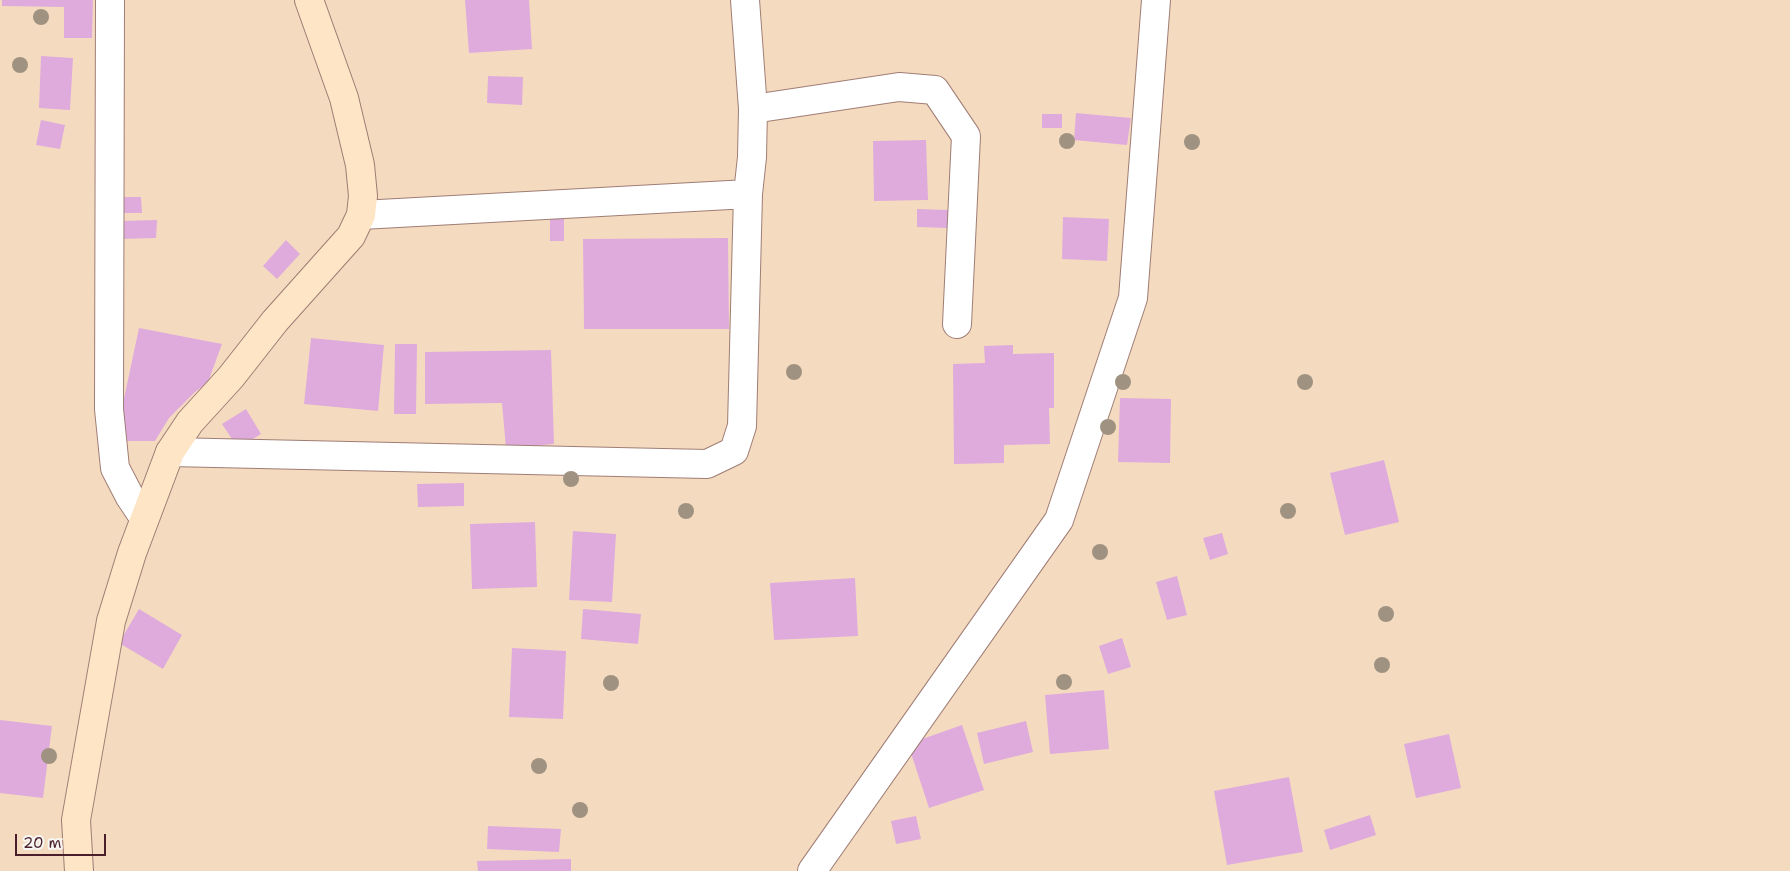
<!DOCTYPE html>
<html>
<head>
<meta charset="utf-8">
<style>
  body { margin:0 }
  #map { position:relative; width:1790px; height:871px; overflow:hidden; background:#f4dbbf; font-family:"Shantell Sans",sans-serif }
  canvas { display:block }
  .scale { position:absolute; left:15px; top:834px; width:91px; height:22px; box-sizing:border-box; border:2px solid #4a1f2b; border-top:0; padding-left:6px; font-size:15px; line-height:18px; white-space:nowrap; color:#4a1f2b; -webkit-text-stroke:4px #f6f6f2; paint-order:stroke }
</style>
</head>
<body>
<div id="map">
<canvas width="1790" height="871"></canvas>
<div class="scale">20 m</div>
</div>
<script>
const context = document.querySelector('canvas').getContext('2d');
context.lineJoin = 'round';
function paint(path, color) { context.fillStyle = color; context.fill(path, 'evenodd'); }
function trace(path, color, width, dash) { context.strokeStyle = color; context.lineWidth = width; context.lineCap = dash ? 'butt' : 'round'; context.setLineDash(dash || []); context.stroke(path); }
paint(new Path2D(`
  M2 0H93L92 38H64V7L2 6Z
  M465 0H529L532 49 469 53Z
  M41 56 73 58 70 110 39 108Z
  M488 76 523 77 522 105 487 103Z
  M1076 113 1131 118 1127 145 1074 140Z
  M1042 114H1062V128H1042Z
  M41 120 65 125 60 149 36 145Z
  M926 140 928 200 874 201 873 141Z
  M122 197H141L142 213H123Z
  M917 209 950 210 949 228 917 227Z
  M550 212H564V241H550Z
  M1063 217 1109 219 1107 261 1062 259Z
  M157 220 156 238 119 239V221Z
  M728 238 729 329H584L583 239Z
  M286 240 300 254 277 279 263 266Z
  M139 328 222 344 208 382 195 392 169 418 155 441H115Z
  M311 338 384 345 378 411 304 404Z
  M395 344H417L416 414H394Z
  M1013 345V354L1054 353V408H1049L1050 444 1004 445V463L954 464 953 364 985 363 984 346Z
  M551 350 554 444 506 448 502 403 425 404V352Z
  M1120 398 1171 399 1170 463 1118 462Z
  M246 409 261 434 238 448 222 424Z
  M1384 460 1399 522 1345 535 1330 473Z
  M464 483V506L418 507 417 484Z
  M535 522 537 587 472 589 470 524Z
  M573 531 616 534 612 602 569 600Z
  M1222 533 1228 554 1210 560 1203 538Z
  M1177 576 1187 615 1167 620 1156 582Z
  M855 578 858 636 774 640 770 583Z
  M139 609 182 635 163 669 119 643Z
  M583 609 641 614 638 644 581 639Z
  M1122 638 1131 667 1108 674 1099 646Z
  M512 648 566 651 563 719 509 717Z
  M1104 690 1109 749 1050 754 1045 695Z
  M0 720 52 726 43 798 0 793Z
  M1026 721 1033 752 984 764 977 733Z
  M962 725 984 790 929 808 908 744Z
  M1449 734 1461 788 1416 798 1404 744Z
  M1289 777 1303 852 1227 865 1214 791Z
  M1370 815 1376 835 1330 850 1324 830Z
  M916 816 921 839 896 844 891 821Z
  M488 826 561 829 559 852 487 849Z
  M571 859V871H478L477 861Z`), '#dfabdd');
const street = new Path2D(`
  M110 0 109 409 115 468 130 497 144 518
  M753 109 899 87 935 90 966 136 957 324
  M361 215 748 194
  M170 452 707 464 734 451 742 426 748 194 752 157 753 109 745 0
  M812 871 1059 520 1133 298 1156 0`);
const secondary = new Path2D(`
  M79 871 76 820 111 621 132 553 170 452 190 422 231 377 275 321 351 236 361 215 363 196 360 165 344 98 309 0`);
trace(street, '#9f7d75', 30);
trace(secondary, '#9f7d75', 30);
trace(street, '#fff', 28);
trace(secondary, '#fde5c5', 28);
context.fillStyle = '#9f9281';
for (const [x, y] of [
  [41,17],
  [20,65],
  [1067,141],
  [1192,142],
  [794,372],
  [1123,382],
  [1305,382],
  [1108,427],
  [571,479],
  [686,511],
  [1288,511],
  [1100,552],
  [1386,614],
  [1382,665],
  [1064,682],
  [611,683],
  [49,756],
  [539,766],
  [580,810]
]) { context.beginPath(); context.arc(x, y, 8, 0, 2 * Math.PI); context.fill(); }
</script>
</body>
</html>
